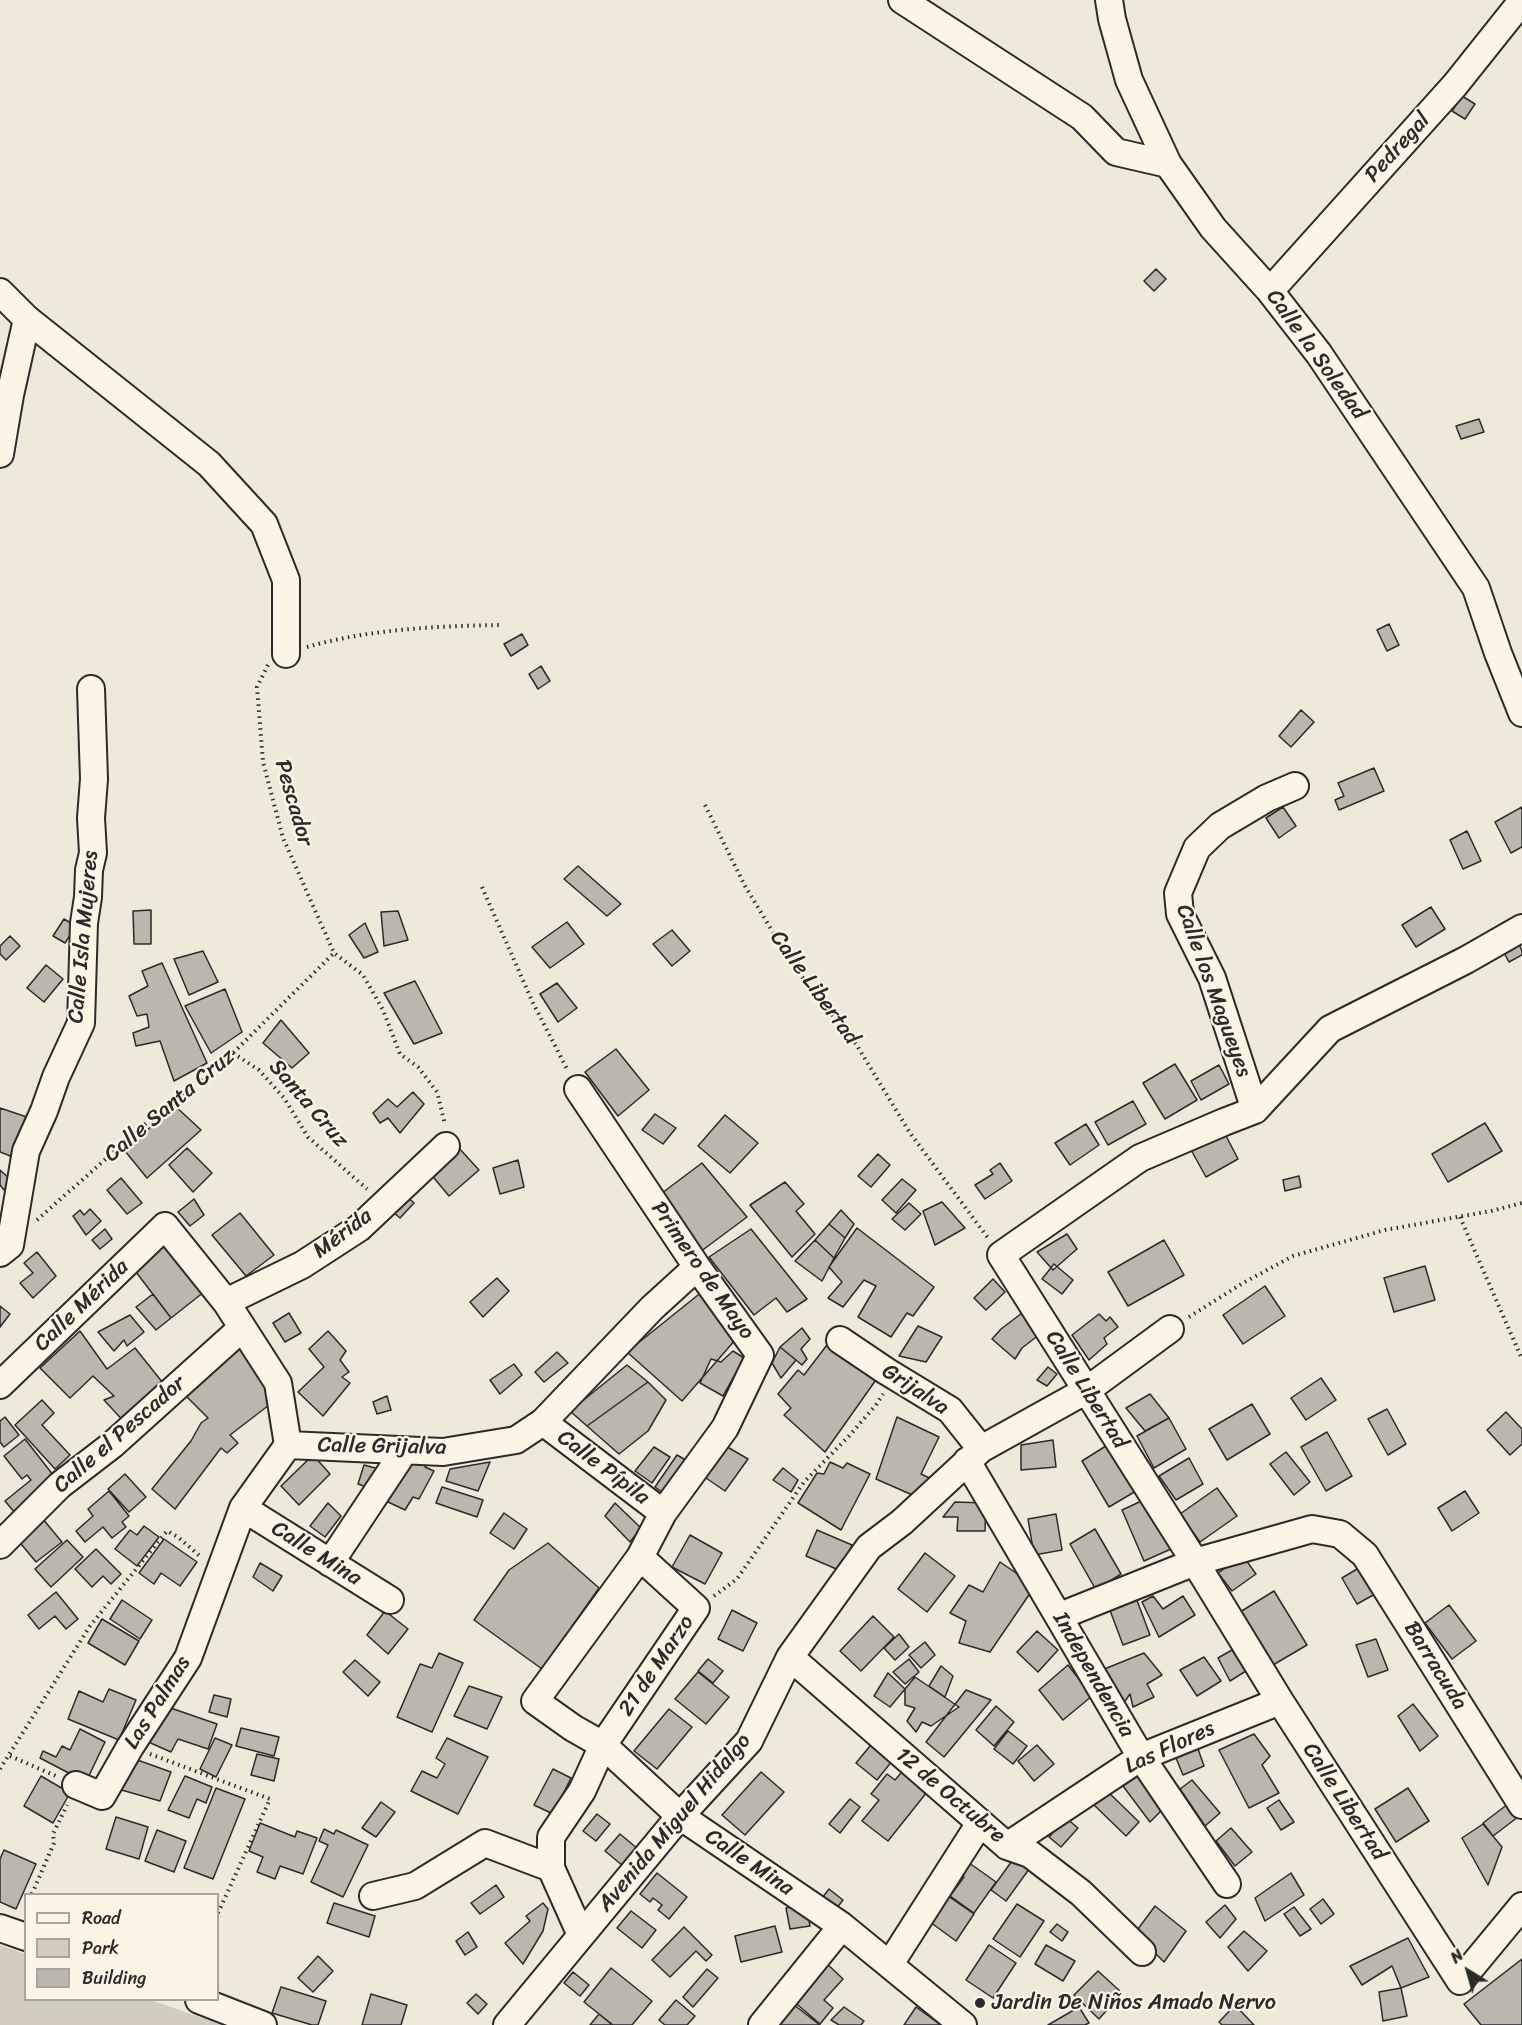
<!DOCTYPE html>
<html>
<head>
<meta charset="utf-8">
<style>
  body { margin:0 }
  #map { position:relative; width:1522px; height:2025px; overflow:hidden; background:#efe9da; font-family:Sriracha,sans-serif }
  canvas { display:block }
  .legend { position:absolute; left:24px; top:1893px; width:195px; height:108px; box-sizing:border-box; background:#fcf5e5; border:2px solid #a8a49b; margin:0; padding:8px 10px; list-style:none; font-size:18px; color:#2b2b2b }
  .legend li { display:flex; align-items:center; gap:12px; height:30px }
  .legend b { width:30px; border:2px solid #a8a49b }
  .north { position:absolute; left:1438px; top:1941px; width:60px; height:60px; -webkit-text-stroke:4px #fcf5e5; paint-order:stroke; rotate:323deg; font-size:16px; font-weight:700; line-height:24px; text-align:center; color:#2b2b2b }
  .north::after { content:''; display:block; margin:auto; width:21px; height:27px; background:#2b2b2b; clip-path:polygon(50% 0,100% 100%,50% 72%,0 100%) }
</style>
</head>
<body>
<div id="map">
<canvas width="1522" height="2025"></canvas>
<ul class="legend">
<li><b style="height:8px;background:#fcf5e5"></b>Road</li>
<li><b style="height:16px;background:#d2cdc0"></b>Park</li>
<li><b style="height:16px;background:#bcb7ac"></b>Building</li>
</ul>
<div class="north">N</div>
</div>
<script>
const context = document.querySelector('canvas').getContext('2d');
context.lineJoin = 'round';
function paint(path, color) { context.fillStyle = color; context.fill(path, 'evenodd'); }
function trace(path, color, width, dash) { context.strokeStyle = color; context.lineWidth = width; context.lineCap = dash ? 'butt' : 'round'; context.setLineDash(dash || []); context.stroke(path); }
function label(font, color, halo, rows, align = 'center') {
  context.font = font + ' Sriracha,sans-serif'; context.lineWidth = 4.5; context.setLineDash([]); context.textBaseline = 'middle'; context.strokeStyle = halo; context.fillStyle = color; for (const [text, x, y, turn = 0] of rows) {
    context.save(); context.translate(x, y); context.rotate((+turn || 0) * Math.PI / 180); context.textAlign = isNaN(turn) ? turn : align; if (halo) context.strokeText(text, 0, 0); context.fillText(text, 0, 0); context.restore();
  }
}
paint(new Path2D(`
  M0 1945 25 1954 26 2000H151L222 2025H0Z`), '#d2cdc0');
const building = new Path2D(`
  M1462 96 1475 104 1465 119 1452 111Z
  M1156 269 1166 279 1154 291 1144 281Z
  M1479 419 1484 432 1461 439 1456 426Z
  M1389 624 1399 645 1387 651 1377 630Z
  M522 634 528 645 511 656 504 644Z
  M541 666 550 681 538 689 529 674Z
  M1301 710 1314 722 1291 747 1279 736Z
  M1374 768 1384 791 1339 810 1335 800 1344 796 1338 783Z
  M1283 807 1296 826 1279 838 1266 818Z
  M1522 807V847L1511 853 1495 822Z
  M1467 831 1481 861 1463 869 1450 840Z
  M578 866 621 904 607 916 564 879Z
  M1431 907 1445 929 1416 947 1402 925Z
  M151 910V944H134L133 911Z
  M398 911 408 940 384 946 381 912Z
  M64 919 76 926 65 943 53 936Z
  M567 922 584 944 550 968 532 947Z
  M365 923 378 952 364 958 349 935Z
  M672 930 690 951 672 966 653 944Z
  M10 936 20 946 6 960 0 954V946Z
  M1518 942 1522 951V955L1509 962 1503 951Z
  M203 951 218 982 189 995 174 959Z
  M162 963 207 1063 174 1081 160 1041 136 1046 133 1033 149 1027 147 1014 137 1016 129 996 148 986 142 971Z
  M46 965 63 979 44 1002 27 988Z
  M415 981 442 1033 414 1044 384 993Z
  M557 983 577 1008 558 1022 540 994Z
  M225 989 242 1032 211 1053 185 1006Z
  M281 1020 309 1053 292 1068 263 1043Z
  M616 1049 649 1090 618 1116 585 1072Z
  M1175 1064 1197 1100 1165 1119 1143 1083Z
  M1219 1065 1229 1084 1201 1100 1191 1081Z
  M413 1092 424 1104 400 1133 388 1118 380 1123 373 1113 388 1099 397 1107Z
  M1133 1101 1146 1124 1108 1145 1095 1122Z
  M174 1105 201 1130 147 1178 125 1151Z
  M0 1108 27 1117 13 1157 0 1152Z
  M655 1114 676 1128 663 1144 642 1130Z
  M725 1115 758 1143 730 1173 698 1146Z
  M1485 1123 1502 1151 1448 1182 1432 1154Z
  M1086 1124 1099 1145 1070 1165 1055 1143Z
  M1223 1130 1238 1159 1206 1177 1190 1148Z
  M458 1147 479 1170 449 1196 429 1172Z
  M187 1148 212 1173 193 1192 169 1165Z
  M878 1154 890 1165 871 1187 858 1176Z
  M518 1160 524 1187 500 1194 493 1168Z
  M702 1163 747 1217 700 1252 662 1193Z
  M1000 1163 1012 1181 985 1199 975 1185 993 1174 990 1170Z
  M0 1170 12 1181 4 1190 0 1185Z
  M1299 1176 1301 1187 1285 1191 1283 1180Z
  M121 1178 142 1203 127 1214 107 1190Z
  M902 1179 916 1190 896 1213 882 1200Z
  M785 1182 804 1204 796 1211 815 1234 792 1257 750 1205Z
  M405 1195 414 1203 400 1218 392 1211Z
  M194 1199 204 1215 190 1226 178 1212Z
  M942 1202 965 1228 935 1245 923 1211Z
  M909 1203 921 1214 905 1230 892 1219Z
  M90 1209 101 1221 86 1235 73 1216 80 1210 84 1215Z
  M841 1210 854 1224 845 1238 829 1224Z
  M240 1213 274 1255 246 1276 212 1235Z
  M829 1224 845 1238 834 1258 815 1240Z
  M857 1228 934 1287 913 1316 907 1313 891 1337 858 1317 876 1286 864 1280 843 1307 828 1298 842 1282 829 1267Z
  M105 1229 112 1239 100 1249 92 1240Z
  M751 1229 807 1299 787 1312 776 1298 754 1315 709 1257Z
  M1067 1234 1077 1249 1053 1270 1037 1252Z
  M170 1238 209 1288 171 1318 136 1272Z
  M815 1240 834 1258 822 1281 795 1261Z
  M1164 1240 1184 1275 1128 1306 1108 1272Z
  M37 1252 56 1276 33 1298 20 1283 33 1273 24 1263Z
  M1054 1264 1073 1280 1062 1294 1042 1279Z
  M1425 1266 1435 1300 1394 1312 1384 1278Z
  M497 1278 509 1291 483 1317 470 1302Z
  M993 1279 1005 1292 986 1310 974 1298Z
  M1265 1286 1285 1316 1243 1344 1223 1315Z
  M703 1291 736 1339 682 1401 627 1352Z
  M153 1294 171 1318 156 1330 136 1307Z
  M0 1306 10 1314 0 1327Z
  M1026 1310 1040 1334 1022 1348 1015 1359 992 1339 1001 1329Z
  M289 1313 301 1333 285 1342 273 1323Z
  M1099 1314 1106 1321 1110 1317 1118 1327 1104 1338 1107 1344 1089 1360 1072 1335Z
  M130 1315 144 1332 127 1346 124 1340 114 1351 98 1332Z
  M918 1326 942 1337 926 1362 899 1356Z
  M802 1328 810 1339 801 1349 807 1359 802 1365 780 1347Z
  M80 1331 107 1369 135 1348 167 1388 127 1425 104 1400 114 1396 93 1376 70 1398 40 1368Z
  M328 1331 346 1351 340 1360 349 1372 342 1377 350 1383 323 1416 298 1392 324 1367 309 1349Z
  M238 1337 268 1385 273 1402 230 1435 238 1443 227 1453 221 1448 175 1509 152 1489 191 1441 201 1423 208 1418 180 1390Z
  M830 1341 878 1377 825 1452 784 1415 791 1408 778 1394 798 1370 804 1375Z
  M780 1347 796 1360 781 1378 772 1363Z
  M733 1351 744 1358 723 1396 700 1383 711 1359 721 1362Z
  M557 1352 568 1363 544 1382 535 1372Z
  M514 1364 522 1375 500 1394 490 1380Z
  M627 1365 648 1382 587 1426 570 1411Z
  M1048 1367 1057 1374 1047 1386 1037 1380Z
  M1321 1378 1336 1400 1306 1420 1291 1398Z
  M648 1382 666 1400 648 1431 619 1454 587 1426Z
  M1150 1394 1169 1418 1145 1431 1126 1408Z
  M387 1396 391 1410 377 1414 373 1402Z
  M42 1400 54 1413 42 1425 70 1455 55 1469 15 1425Z
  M1252 1404 1270 1434 1227 1460 1209 1429Z
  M1387 1409 1406 1444 1388 1455 1368 1419Z
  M1506 1412 1522 1429V1444L1510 1455 1487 1430Z
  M5 1417 19 1435 4 1447 0 1442V1421Z
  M897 1417 939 1437 921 1474 934 1480 917 1497 876 1479Z
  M1169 1418 1186 1449 1154 1468 1137 1436Z
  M1327 1432 1352 1476 1326 1491 1301 1447Z
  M25 1439 57 1480 15 1513 5 1501 31 1480 27 1475 22 1479 4 1456Z
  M1053 1440 1056 1467 1021 1470V1445Z
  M1109 1444 1136 1491 1109 1507 1082 1461Z
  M724 1445 748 1459 725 1491 703 1476Z
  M654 1447 670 1457 652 1483 635 1471Z
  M413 1451 431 1458 425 1467 434 1471 419 1499 413 1497 405 1510 386 1501Z
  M1286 1452 1310 1482 1294 1495 1270 1464Z
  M313 1455 330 1474 299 1505 281 1486Z
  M677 1455 689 1462 667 1496 655 1487Z
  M1189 1458 1203 1484 1176 1500 1159 1476Z
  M490 1462 478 1491 446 1481 450 1469Z
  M830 1462 843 1468 847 1463 870 1474 841 1530 798 1503 817 1473 824 1474Z
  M364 1465 379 1469 373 1489 358 1484Z
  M783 1468 798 1480 791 1492 773 1480Z
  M125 1474 146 1497 129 1512 108 1489Z
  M442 1487 483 1500 477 1517 436 1503Z
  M1217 1488 1237 1516 1200 1542 1180 1514Z
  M109 1491 129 1516 122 1522 126 1527 112 1538 103 1527 85 1542 76 1531 93 1516 88 1509Z
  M1465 1491 1479 1513 1452 1531 1438 1508Z
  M1148 1498 1171 1549 1144 1561 1122 1510Z
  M955 1502 986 1503 985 1531H957L958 1517H943Z
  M328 1503 341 1516 325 1537 310 1526Z
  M615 1503 641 1528 630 1542 605 1516Z
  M37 1512 62 1542 36 1562 12 1533Z
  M504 1513 527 1529 514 1549 490 1533Z
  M1056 1514 1062 1550 1034 1555 1028 1519Z
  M144 1526 159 1537 137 1566 115 1549 130 1530 137 1535Z
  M1095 1529 1121 1574 1096 1590 1070 1544Z
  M817 1530 852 1545 841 1571 806 1556Z
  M690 1535 722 1553 705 1584 672 1567Z
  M164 1539 197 1562 180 1586 161 1573 154 1584 139 1573Z
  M67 1540 83 1557 51 1587 35 1569Z
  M548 1543 599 1588 542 1669 474 1620 509 1570Z
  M96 1549 121 1574 111 1584 103 1576 92 1587 75 1569Z
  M925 1553 955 1576 927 1612 898 1589Z
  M1243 1556 1256 1574 1232 1591 1218 1573Z
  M1000 1562 1035 1586 990 1652 959 1643 966 1621 950 1613 969 1585 983 1592Z
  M260 1563 282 1576 273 1591 253 1577Z
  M1362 1566 1377 1593 1357 1604 1342 1578Z
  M1274 1591 1307 1645 1273 1665 1240 1612Z
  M56 1592 78 1619 66 1629 55 1616 39 1629 28 1615Z
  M1135 1595 1150 1635 1123 1645 1108 1605Z
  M1153 1596 1163 1609 1183 1596 1195 1615 1159 1637 1142 1602Z
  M122 1600 152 1620 140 1639 110 1619Z
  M1449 1605 1476 1641 1452 1659 1425 1623Z
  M732 1610 757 1623 743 1651 718 1639Z
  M385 1611 408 1629 388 1654 367 1635Z
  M873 1616 894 1637 861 1671 840 1651Z
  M102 1619 139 1641 125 1665 88 1643Z
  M1037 1631 1058 1650 1038 1672 1017 1652Z
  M899 1634 909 1647 895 1660 884 1648Z
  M1376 1639 1388 1670 1368 1677 1356 1645Z
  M925 1642 935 1655 921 1668 909 1655Z
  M1232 1650 1246 1671 1230 1681 1218 1658Z
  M439 1653 463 1663 432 1732 397 1717 420 1664 432 1668Z
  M1144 1653 1162 1675 1147 1684 1154 1697 1133 1707 1130 1694 1123 1704 1102 1670Z
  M1204 1657 1221 1681 1197 1696 1180 1670Z
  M708 1659 723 1671 713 1683 698 1671Z
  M909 1659 919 1672 905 1684 893 1672Z
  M355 1660 380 1682 368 1696 343 1672Z
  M1068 1665 1092 1696 1063 1720 1039 1690Z
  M941 1666 953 1676 945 1697 929 1686Z
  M698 1672 729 1697 706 1724 675 1699Z
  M888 1673 905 1689 890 1707 874 1696Z
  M915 1677 959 1707 931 1726 922 1722 916 1732 907 1721 915 1708 905 1705V1689Z
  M469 1686 502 1697 487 1729 454 1716Z
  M109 1689 136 1700 119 1740 68 1719 79 1691 103 1702Z
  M966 1690 991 1700 944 1757 926 1742Z
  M214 1695 231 1699 227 1717 209 1712Z
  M1413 1704 1438 1736 1420 1751 1398 1716Z
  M162 1705 217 1724 208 1749 178 1739 171 1752 146 1741Z
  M996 1706 1014 1722 994 1746 976 1730Z
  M669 1709 692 1727 657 1769 634 1751Z
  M241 1728 279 1737 274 1756 236 1746Z
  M80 1729 105 1742 86 1782 40 1758 43 1751 56 1757 62 1746 70 1750Z
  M1008 1731 1027 1746 1013 1764 994 1749Z
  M1254 1734 1270 1756 1262 1765 1279 1793 1249 1808 1219 1750Z
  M215 1738 232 1745 216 1777 200 1769Z
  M447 1738 488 1757 458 1814 411 1791 422 1771 437 1778 445 1764 436 1758Z
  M875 1740 896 1756 877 1780 856 1763Z
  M1037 1745 1054 1764 1034 1781 1018 1761Z
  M1197 1746 1204 1766 1183 1775 1174 1753Z
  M257 1754 279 1759 274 1781 251 1775Z
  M129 1757 171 1772 160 1801 118 1789Z
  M906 1767 931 1787 888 1841 862 1821 879 1800 871 1794 887 1774 895 1780Z
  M553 1769 571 1778 553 1814 534 1805Z
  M761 1772 784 1792 745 1835 722 1815Z
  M1142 1773 1168 1804 1150 1822 1123 1786Z
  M41 1776 70 1793 53 1823 24 1806Z
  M185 1776 212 1787 206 1803 197 1799 189 1818 168 1810Z
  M1192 1780 1220 1813 1205 1826 1180 1789Z
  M216 1788 245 1799 213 1879 184 1868Z
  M1408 1788 1429 1821 1396 1842 1375 1809Z
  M1106 1790 1139 1822 1126 1836 1092 1803Z
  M850 1799 860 1807 840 1833 829 1824Z
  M1279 1800 1294 1822 1281 1830 1267 1808Z
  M381 1802 395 1812 376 1837 362 1828Z
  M1508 1804 1518 1817 1493 1836 1483 1823Z
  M597 1814 610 1824 596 1841 583 1831Z
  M116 1817 148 1827 139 1859 106 1849Z
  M1066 1818 1078 1828 1061 1847 1049 1837Z
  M260 1823 295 1837 297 1831 317 1838 303 1874 280 1866 275 1879 257 1872 263 1857 249 1851Z
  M1483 1824 1502 1847 1488 1885 1462 1838Z
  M1231 1828 1252 1852 1235 1866 1216 1841Z
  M324 1829 334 1834 336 1830 368 1845 343 1897 311 1882 328 1845 319 1841Z
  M157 1830 186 1841 174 1872 145 1861Z
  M620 1834 644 1854 629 1871 605 1851Z
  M4 1850 36 1864 16 1909 0 1902V1859Z
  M1017 1854 1032 1865 1006 1901 991 1890Z
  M965 1860 996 1882 974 1913 950 1896 964 1877 956 1872Z
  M657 1873 687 1897 669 1919 658 1910 662 1905 653 1898 650 1902 640 1894Z
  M1291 1873 1304 1895 1265 1921 1255 1898Z
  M496 1885 504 1897 480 1914 471 1903Z
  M829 1889 843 1900 836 1909 822 1898Z
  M948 1896 974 1914 956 1941 930 1922Z
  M1323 1899 1334 1914 1321 1924 1310 1909Z
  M334 1903 375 1916 369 1937 327 1923Z
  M543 1903 548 1909 543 1931 523 1964 505 1943 530 1921 526 1916Z
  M806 1904 810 1926 790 1929 786 1908Z
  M1017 1904 1044 1921 1020 1957 993 1939Z
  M1225 1905 1236 1919 1220 1938 1206 1922Z
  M1155 1906 1186 1931 1164 1962 1135 1933Z
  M1294 1907 1311 1929 1300 1936 1284 1914Z
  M631 1911 656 1930 642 1948 617 1928Z
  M1057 1924 1068 1932 1062 1941 1050 1932Z
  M775 1926 782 1952 741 1962 735 1936Z
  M684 1927 712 1955 706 1961 696 1951 670 1977 652 1960Z
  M1244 1931 1267 1951 1248 1971 1228 1947Z
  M468 1932 477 1947 465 1955 456 1941Z
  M1408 1938 1429 1977 1401 1988 1392 1966 1362 1985 1350 1966Z
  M989 1945 1016 1963 993 1998 966 1980Z
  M1046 1945 1075 1961 1063 1981 1035 1964Z
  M318 1956 333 1971 313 1992 298 1978Z
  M1522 1959V2025H1481L1464 2004Z
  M824 1961 843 1979 824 2000 833 2008 820 2024 791 1999Z
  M611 1968 652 2001 632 2025H613L584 2002Z
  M707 1969 718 1978 693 2007 683 1997Z
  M1098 1971 1122 1993 1099 2019 1074 1995Z
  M573 1972 589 1985 580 1996 564 1983Z
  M281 1987 326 2001 318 2025H312L272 2013Z
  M1401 1988 1407 2016 1383 2021 1379 1992Z
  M371 1994 407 2005 401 2025H362Z
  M476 1994 487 2004 478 2014 467 2003Z
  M676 2000 695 2016 687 2025H665L659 2020Z
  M789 2001 820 2025H779L774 2020Z
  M1235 2005 1254 2025H1222L1219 2022Z
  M844 2007 864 2021 861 2025H839L831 2020Z
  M916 2007 941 2025H904Z
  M1079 2007 1089 2023 1085 2025H1048Z
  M599 2014 611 2024 610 2025H590Z`);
paint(building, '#bcb7ac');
trace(building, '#2b2b2b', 1.5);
const minor = new Path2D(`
  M902 0 1082 117 1116 152 1168 164
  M1109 0 1112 19 1129 80 1168 164 1213 228 1270 291 1319 354 1476 588 1498 653 1522 713
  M1270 291 1455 85 1522 1
  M0 292 27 319 209 464 264 524 286 580V654
  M0 454 10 395 27 319
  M1522 928 1466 960 1330 1029 1255 1110 1224 1122 1140 1158 1001 1255 1195 1562 1280 1701 1460 1981 1522 1906
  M578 1089 697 1267 760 1355 725 1428 663 1513 640 1557 535 1701 573 1728 603 1745 680 1816 842 1926 963 2025
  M1255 1110 1212 978 1180 914 1178 893 1197 848 1220 826 1267 798 1295 786
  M0 1253 10 1245 26 1151 44 1111 56 1077 81 1023 84 923 88 897 89 870 93 853 91 818 94 779 91 689
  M226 1302 302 1265 359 1228 446 1146
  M840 1340 886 1371 950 1410 981 1449
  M0 1385 165 1226 226 1302 278 1383 288 1445 443 1452 516 1440 543 1422 652 1308 697 1267
  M543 1422 663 1513
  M967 1461 1141 1757 1227 1884
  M243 1508 390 1600
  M0 1545 60 1485 112 1445 242 1328
  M330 1563 399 1459 400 1450
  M1060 1616 1195 1562 1312 1529 1340 1534 1365 1555 1522 1805
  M790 1657 1007 1846 1030 1854 1081 1893 1142 1952
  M76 1785 102 1796 130 1747 188 1658 243 1508 288 1445
  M1007 1846 1141 1757 1280 1701
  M373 1896 415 1886 485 1843 551 1868
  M0 1928 26 1937
  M581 1935 551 1868V1837L582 1791 603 1745 696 1608 640 1557
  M890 1964 980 1823
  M199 2000 263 2025
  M507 2025 680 1816 749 1741 790 1657 869 1547 902 1522 981 1449 1087 1390 1170 1329
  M762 2025 842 1926`);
trace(minor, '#2b2b2b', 30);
trace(new Path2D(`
  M307 647C370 629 437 626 502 625
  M268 665 257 687 263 762 283 838 334 953 363 975 383 1010 400 1054 418 1067 437 1092 445 1124
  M705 805 745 886 794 967 856 1044 910 1133 988 1238
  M482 887 532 1001 568 1071
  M233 1053 259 1070 284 1098 308 1137 367 1189
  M1460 1217 1522 1359
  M37 1220 144 1125 233 1053 334 953
  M1189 1317 1243 1283 1293 1256 1385 1230 1491 1211 1522 1203
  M714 1596 737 1579 804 1482 849 1436 876 1405 883 1394
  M150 1754 270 1799 218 1913
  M10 1756 56 1776
  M0 1769 90 1626 167 1531 178 1537 202 1558
  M32 1894 54 1843 53 1834 67 1805`), '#2b2b2b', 4, [1.5, 4.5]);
trace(minor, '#fcf5e5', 26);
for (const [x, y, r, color] of [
  [980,2003,6,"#2b2b2b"]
]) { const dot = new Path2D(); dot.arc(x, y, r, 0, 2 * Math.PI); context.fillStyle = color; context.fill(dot); trace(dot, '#fcf5e5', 2); }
label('22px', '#2b2b2b', '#fcf5e5', [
  ["Pedregal",1398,148,-48],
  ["Calle la Soledad",1316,355,54],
  ["Pescador",293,803,74],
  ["Calle Isla Mujeres",84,937,-85],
  ["Calle Libertad",814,988,54],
  ["Calle los Magueyes",1213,991,70],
  ["Santa Cruz",308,1104,49],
  ["Calle Santa Cruz",170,1106,-40],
  ["Mérida",343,1234,-37],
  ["Primero de Mayo",702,1271,55],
  ["Calle Mérida",82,1306,-44],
  ["Grijalva",915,1390,33],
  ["Calle Libertad",1086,1390,58],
  ["Calle el Pescador",120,1435,-41],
  ["Calle Grijalva",382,1447,1],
  ["Calle Pípila",603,1468,37],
  ["Calle Mina",316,1554,32],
  ["21 de Marzo",657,1666,-56],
  ["Barracuda",1435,1666,58],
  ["Independencia",1093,1675,60],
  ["Las Palmas",158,1703,-58],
  ["Las Flores",1170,1748,-25],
  ["12 de Octubre",950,1796,40],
  ["Calle Libertad",1344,1802,57],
  ["Avenida Miguel Hidalgo",675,1823,-50],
  ["Calle Mina",749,1863,34]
]);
label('22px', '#2b2b2b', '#fcf5e5', [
  ["Jardin De Niños Amado Nervo",992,2003]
], 'left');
</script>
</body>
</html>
